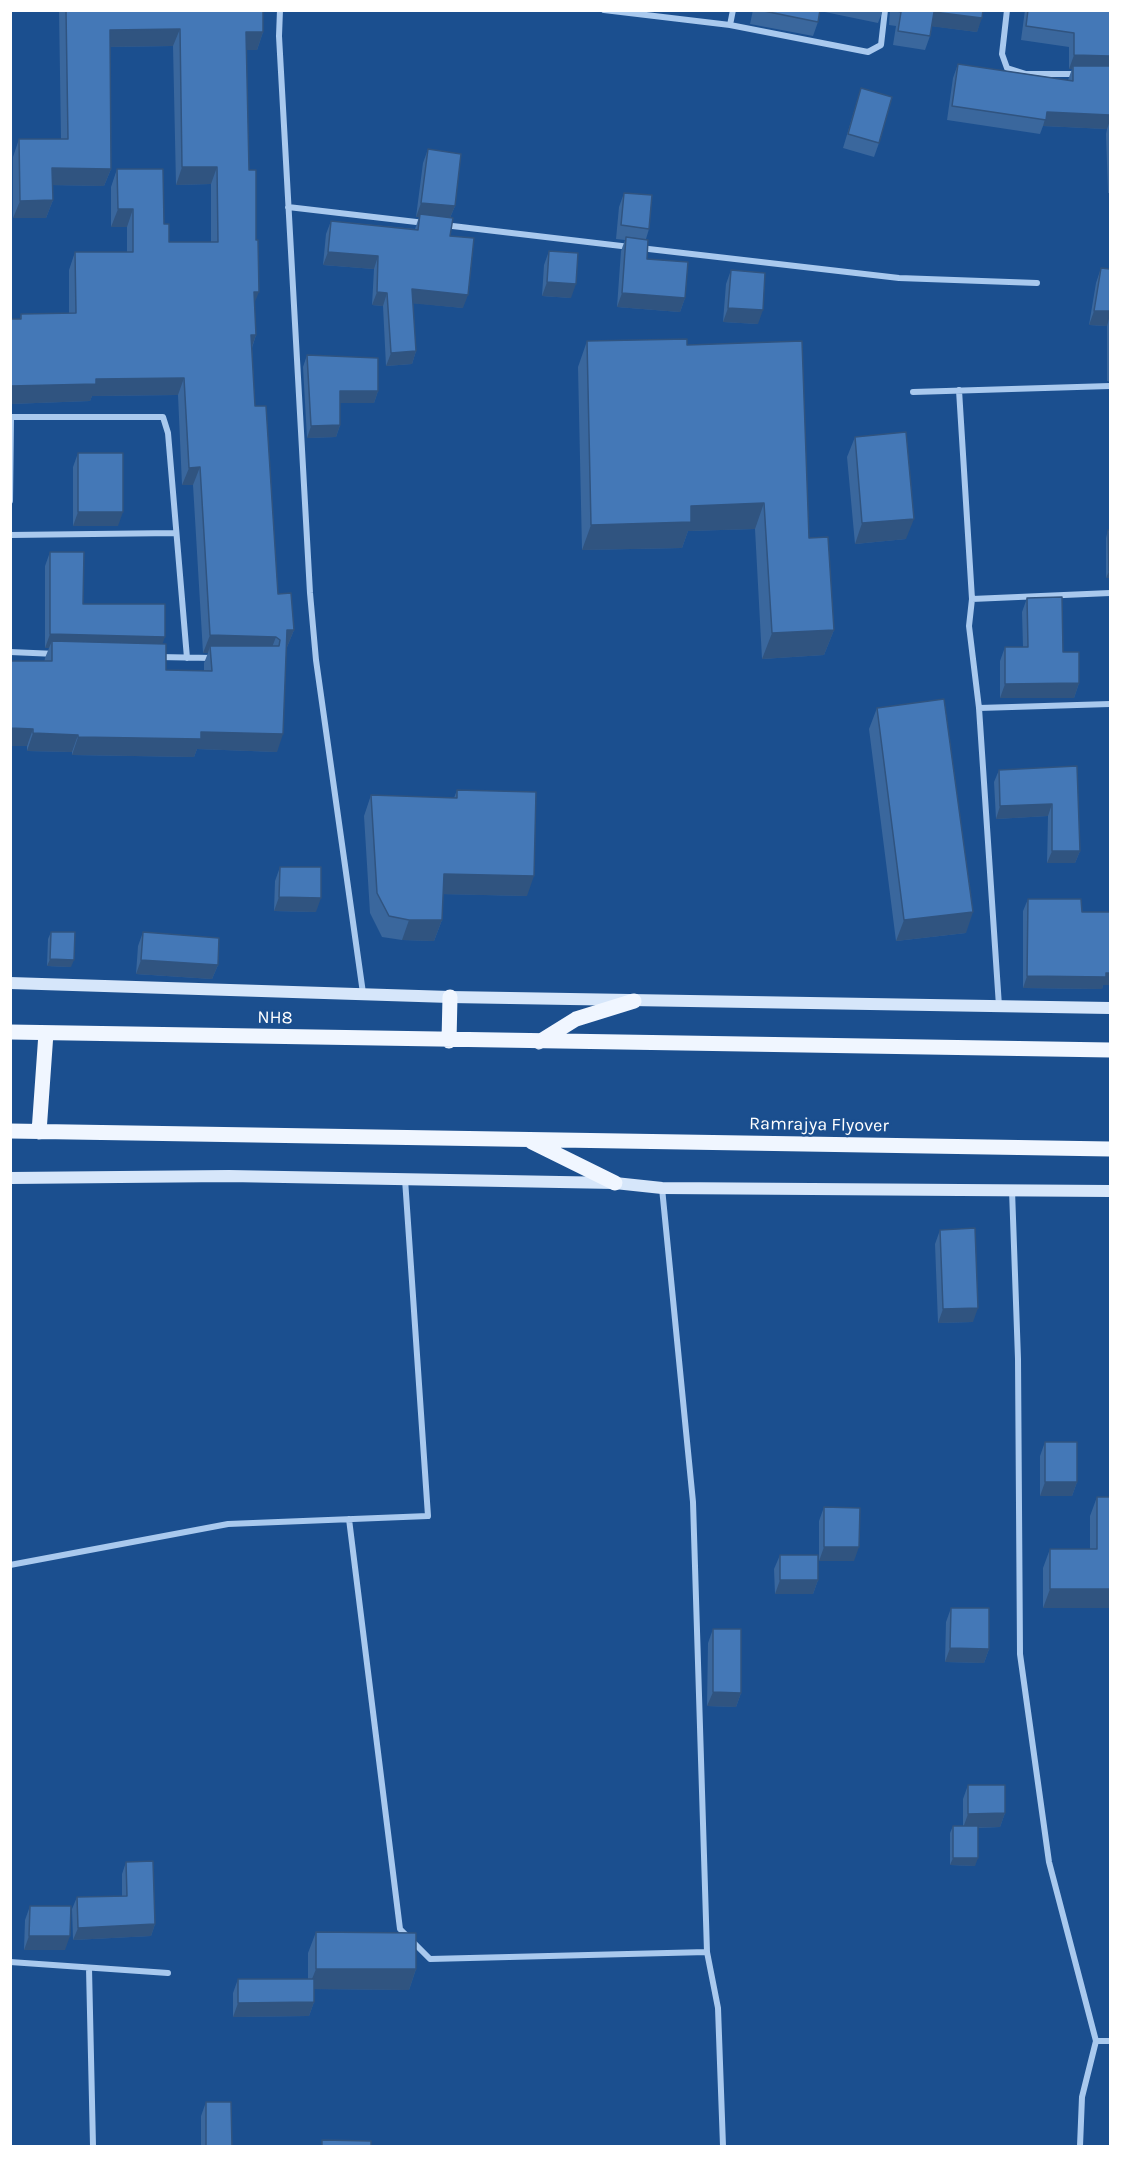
<!DOCTYPE html>
<html>
<head>
<meta charset="utf-8">
<style>
  body { margin:0 }
  #map { position:relative; width:1121px; height:2157px; overflow:hidden; background:#1b4f8f; font-family:Karla,sans-serif }
  canvas { display:block }
  .frame { position:absolute; inset:0; border:12px solid #fff; pointer-events:none }
</style>
</head>
<body>
<div id="map">
<canvas width="1121" height="2157"></canvas>
<div class="frame"></div>
</div>
<script>
const context = document.querySelector('canvas').getContext('2d');
context.lineJoin = 'round';
function trace(path, color, width, dash) { context.strokeStyle = color; context.lineWidth = width; context.lineCap = dash ? 'butt' : 'round'; context.setLineDash(dash || []); context.stroke(path); }
function paint(path, color) { context.fillStyle = color; context.fill(path, 'evenodd'); }
function label(font, color, halo, rows, align = 'center') {
  context.font = font + ' Karla,sans-serif'; context.lineWidth = 4.5; context.setLineDash([]); context.textBaseline = 'middle'; context.strokeStyle = halo; context.fillStyle = color; for (const [text, x, y, turn = 0] of rows) {
    context.save(); context.translate(x, y); context.rotate((+turn || 0) * Math.PI / 180); context.textAlign = isNaN(turn) ? turn : align; if (halo) context.strokeText(text, 0, 0); context.fillText(text, 0, 0); context.restore();
  }
}
trace(new Path2D(`
  M280 10 279 36 310 593 316 660 363 993
  M604 10 730 25 868 52 881 45 885 10
  M1007 10 1002 54 1007 68 1026 74H1076
  M730 25 733 10
  M288 207 425 223
  M444 225 630 247
  M640 248 899 278 1037 283
  M959 390 972 599 969 626 979 708 999 1006
  M913 392 1110 386
  M10 417H163L168 433 187 658
  M10 501 11 417
  M10 535 176 533
  M972 599 1110 593
  M10 652 56 654
  M159 657 212 658
  M979 708 1110 704
  M662 1188 693 1502 707 1952 718 2008 723 2146
  M1012 1190 1018 1359 1020 1654 1049 1862 1096 2041 1082 2097 1080 2146
  M349 1519 400 1929 430 1959 707 1952
  M10 1565 228 1524 428 1516 405 1179
  M10 1962 168 1973
  M89 1968 93 2146
  M1096 2041H1110`), '#a9c9ee', 6);
trace(new Path2D(`
  M10 983 450 997 1110 1008
  M10 1178 229 1176 615 1183 662 1188 1110 1191`), '#d6e6fa', 12);
trace(new Path2D(`
  M10 1032 1110 1050
  M449 1041 450 997
  M539 1042 576 1019 634 1001
  M10 1131 1110 1149
  M39 1132 46 1033
  M532 1142 615 1183`), '#f0f6ff', 15);
paint(new Path2D(`
  M59 10H263V32L257 50H246L249 170 256 335 252 348 255 406 278 594 294 630 287 647H286L277 752 197 749 194 757 72 755V752L27 751V746L45 658 49 648H45V566L50 552 83 604 162 644 166 670 204 671V663L208 653H203L193 485H182L178 395 92 396 90 401 10 404V319H20L21 314 69 313V270L75 252H127V227H111V187L117 169 164 224 169 242H211V184L176 185 173 46 110 47 111 169 104 186 52 185 53 200 46 218H13V157L19 139H61Z
  M753 10H883L878 23 820 11 818 22 813 36 750 24Z
  M890 10H983L977 32 932 26 930 36 925 50 893 45 896 26 889 25Z
  M1025 10H1110V193H1108L1106 134 1107 129 1043 126 1040 134 947 120 953 78 958 64 1068 80 1072 69H1069V47L1021 40Z
  M861 88 879 143 874 157 843 148Z
  M428 149 455 206 450 218V236L463 308 413 303 416 351 412 364 386 366 383 306 372 305 374 269 323 265 326 234 331 221 415 229 419 217H416L423 163Z
  M624 193 649 229 646 239 647 259 685 298 680 312 617 307 621 251 625 240 616 239 619 207Z
  M549 251 571 298 542 296 544 265Z
  M1101 268 1110 269V382L1107 381V326L1089 325 1096 283Z
  M731 270 758 324 723 322 726 284Z
  M587 341 687 345 809 538 834 630 824 655 762 659 755 529 688 531 682 548 582 550 578 367Z
  M307 355 378 391 374 403H340V425L336 437 307 438 303 367Z
  M855 437 906 539 855 544 847 457Z
  M78 453 118 526H73V467Z
  M1108 530H1110V578H1106V538Z
  M1027 598 1063 652 1079 683 1074 698H1000V661L1005 647H1023L1022 612Z
  M877 708 966 933 896 941 869 729Z
  M1077 766 1080 851 1075 863H1047L1048 816 996 819 994 782 999 770Z
  M457 790 527 896 443 894 442 920 434 941 402 940 382 937 370 913 364 816 371 795 454 798Z
  M280 867 316 912 274 911 275 881Z
  M1028 899 1082 912 1103 985 1102 989 1023 988V911Z
  M51 932 71 967 47 966 48 939Z
  M143 932 218 965 212 979 136 974 138 946Z
  M940 1230 973 1322 938 1323 935 1244Z
  M1045 1442 1077 1482 1072 1496H1040V1456Z
  M1097 1497H1110V1608H1043V1568L1050 1549H1090V1516Z
  M824 1507 854 1561H819V1521Z
  M780 1555 818 1580 813 1594H775L774 1569Z
  M951 1608 989 1649 984 1663 945 1662 946 1622Z
  M713 1629 741 1693 736 1707 707 1706 708 1643Z
  M968 1785 1005 1813 1000 1827 978 1828 975 1866 950 1865V1833L953 1826H963V1799Z
  M126 1862 155 1924 151 1936 73 1940 72 1909 77 1897 122 1896V1874Z
  M30 1906 65 1950H24L25 1920Z
  M316 1932 416 1969 409 1990 314 1989V2002L309 2016 233 2017V1993L238 1979H308V1953Z
  M206 2102 231 2146H201V2116Z`), '#3a679d');
paint(new Path2D(`
  M934 12 982 18 977 32 929 26Z
  M180 29 173 46 104 47 110 30Z
  M246 32H263L257 50H240Z
  M1074 55 1110 56V69L1073 66 1072 69H1069Z
  M1047 112 1110 115V121L1107 129 1043 126Z
  M182 167H217L211 184 176 185Z
  M52 168 111 169 104 186 46 185Z
  M53 200 46 218H13L20 201Z
  M421 203 455 206 449 220 420 214 419 217H416Z
  M118 209H133L127 227H111Z
  M328 252 378 256 374 269 323 265Z
  M547 282 576 284 571 298 542 296Z
  M412 289 468 295 463 308 408 303Z
  M254 292H259L252 309Z
  M377 292 387 293 383 306 372 305Z
  M622 293 685 298 680 312 617 307Z
  M728 308 763 310 758 324 723 322Z
  M1094 311H1110V315L1107 326 1089 325Z
  M251 335H256L250 352Z
  M416 351 412 364 386 366 391 353Z
  M184 378 178 395 92 396 90 401 10 404V386L96 379Z
  M340 391H378L374 403H335Z
  M340 425 336 437 307 438 311 426Z
  M200 467 193 485H182L189 468Z
  M764 503 755 529 688 531 682 548 582 550 591 525 691 506Z
  M78 512H123L118 526H73Z
  M914 519 906 539 855 544 862 523Z
  M1109 571H1110V578H1106Z
  M287 630H294L287 647 280 648Z
  M834 630 824 655 762 659 772 633Z
  M50 634 165 637 160 651 52 641 49 648H45Z
  M210 635 276 637 269 655 210 646 208 653H203Z
  M1079 683 1074 698H1000L1005 684Z
  M10 728 33 729 27 746H10Z
  M201 732 283 734 277 752 197 749 194 757 72 755 78 737Z
  M33 733 78 735 72 752 27 751Z
  M1052 804 1048 816 996 819 1000 806Z
  M1052 851H1080L1075 863H1047Z
  M444 874 534 876 527 896 436 894Z
  M279 897 321 898 316 912 274 911Z
  M973 912 966 933 896 941 904 920Z
  M409 920H442L434 941 402 940Z
  M50 959 74 960 71 967 47 966Z
  M141 960 218 965 212 979 136 974Z
  M1110 973V985H1103L1102 989 1023 988 1027 976Z
  M978 1308 973 1322 938 1323 943 1309Z
  M1045 1482H1077L1072 1496H1040Z
  M824 1547H859L854 1561H819Z
  M780 1580H818L813 1594H775Z
  M1050 1589H1110V1608H1043Z
  M950 1648 989 1649 984 1663 945 1662Z
  M713 1692 741 1693 736 1707 707 1706Z
  M1005 1813 1000 1827 963 1828 968 1814Z
  M953 1858H978L975 1866 950 1865Z
  M155 1924 151 1936 73 1940 78 1928Z
  M29 1936H70L65 1950H24Z
  M316 1969H416L409 1990 308 1989Z
  M314 2002 309 2016 233 2017 238 2003Z`), '#305480');
const building = new Path2D(`
  M66 10H263V32H246L249 170H256V240H258L259 292H254L256 335H251L255 406H266L278 594 291 593 294 630H287L283 734 201 732V739L78 737V735L33 733V729L10 728V661H52V641L166 644V670L212 671 210 646H279L280 640 276 637 210 635 200 467 189 468 184 378 96 379V384L10 386V319H21V314L76 313 75 252H133V209H118L117 169H163L164 224H169V242H218L217 167H182L180 29 110 30 111 169 52 168 53 200 20 201 19 139H68Z
  M759 10H820L818 22Z
  M894 10H983L982 18 934 12 930 36 898 31 901 12Z
  M1028 10H1110V56L1074 55V33L1026 26Z
  M958 64 1073 81V66H1110V115L1047 112 1046 120 952 106Z
  M861 88 892 97 879 143 848 134Z
  M428 149 461 154 455 206 421 203Z
  M624 193 652 195 649 229 621 225Z
  M420 214 453 218 450 236 474 238 468 295 412 289 416 351 391 353 387 293 377 292 378 256 328 252 331 221 418 230Z
  M626 237 648 240 647 259 688 262 685 298 622 293Z
  M549 251 578 253 576 284 547 282Z
  M1101 268 1110 269V311H1094Z
  M731 270 765 273 763 310 728 308Z
  M687 339V345L802 341 809 538 828 537 834 630 772 633 764 503 691 506V522L591 525 587 341Z
  M307 355 378 358V391H340V425L311 426Z
  M906 432 914 519 862 523 855 437Z
  M78 453H123V512H78Z
  M1108 530H1110V571H1109Z
  M50 552H84L83 604H165V637L50 634Z
  M1062 597 1063 652H1079V683L1005 684V647H1028L1027 598Z
  M944 699 973 912 904 920 877 708Z
  M1077 766 1080 851H1052V804L1000 806 999 770Z
  M457 790 536 792 534 876 444 874 442 920H409L389 916 377 893 371 795 457 798Z
  M280 867H321V898L279 897Z
  M1028 899H1081L1082 912H1110V973H1106V977L1027 976Z
  M51 932H75L74 960 50 959Z
  M143 932 219 938 218 965 141 960Z
  M975 1228 978 1308 943 1309 940 1230Z
  M1045 1442H1077V1482H1045Z
  M1097 1497H1110V1589H1050V1549H1097Z
  M824 1507 860 1508 859 1547H824Z
  M780 1555H818V1580H780Z
  M951 1608H989V1649L950 1648Z
  M713 1629H741V1693L713 1692Z
  M968 1785H1005V1813L968 1814Z
  M953 1826H978V1858H953Z
  M153 1861 155 1924 78 1928 77 1897 127 1896 126 1862Z
  M30 1906H71L70 1936H29Z
  M316 1932 416 1933V1969H316Z
  M238 1979H314V2002L238 2003Z
  M206 2102H231L232 2146H206Z
  M322 2140 371 2141V2146H322Z`);
paint(building, '#4478b7');
trace(building, '#305480', 1.5);
label('18px', '#fff', '#1b4f8f', [
  ["NH8",275,1018,1],
  ["Ramrajya Flyover",819,1125,1]
]);
</script>
</body>
</html>
